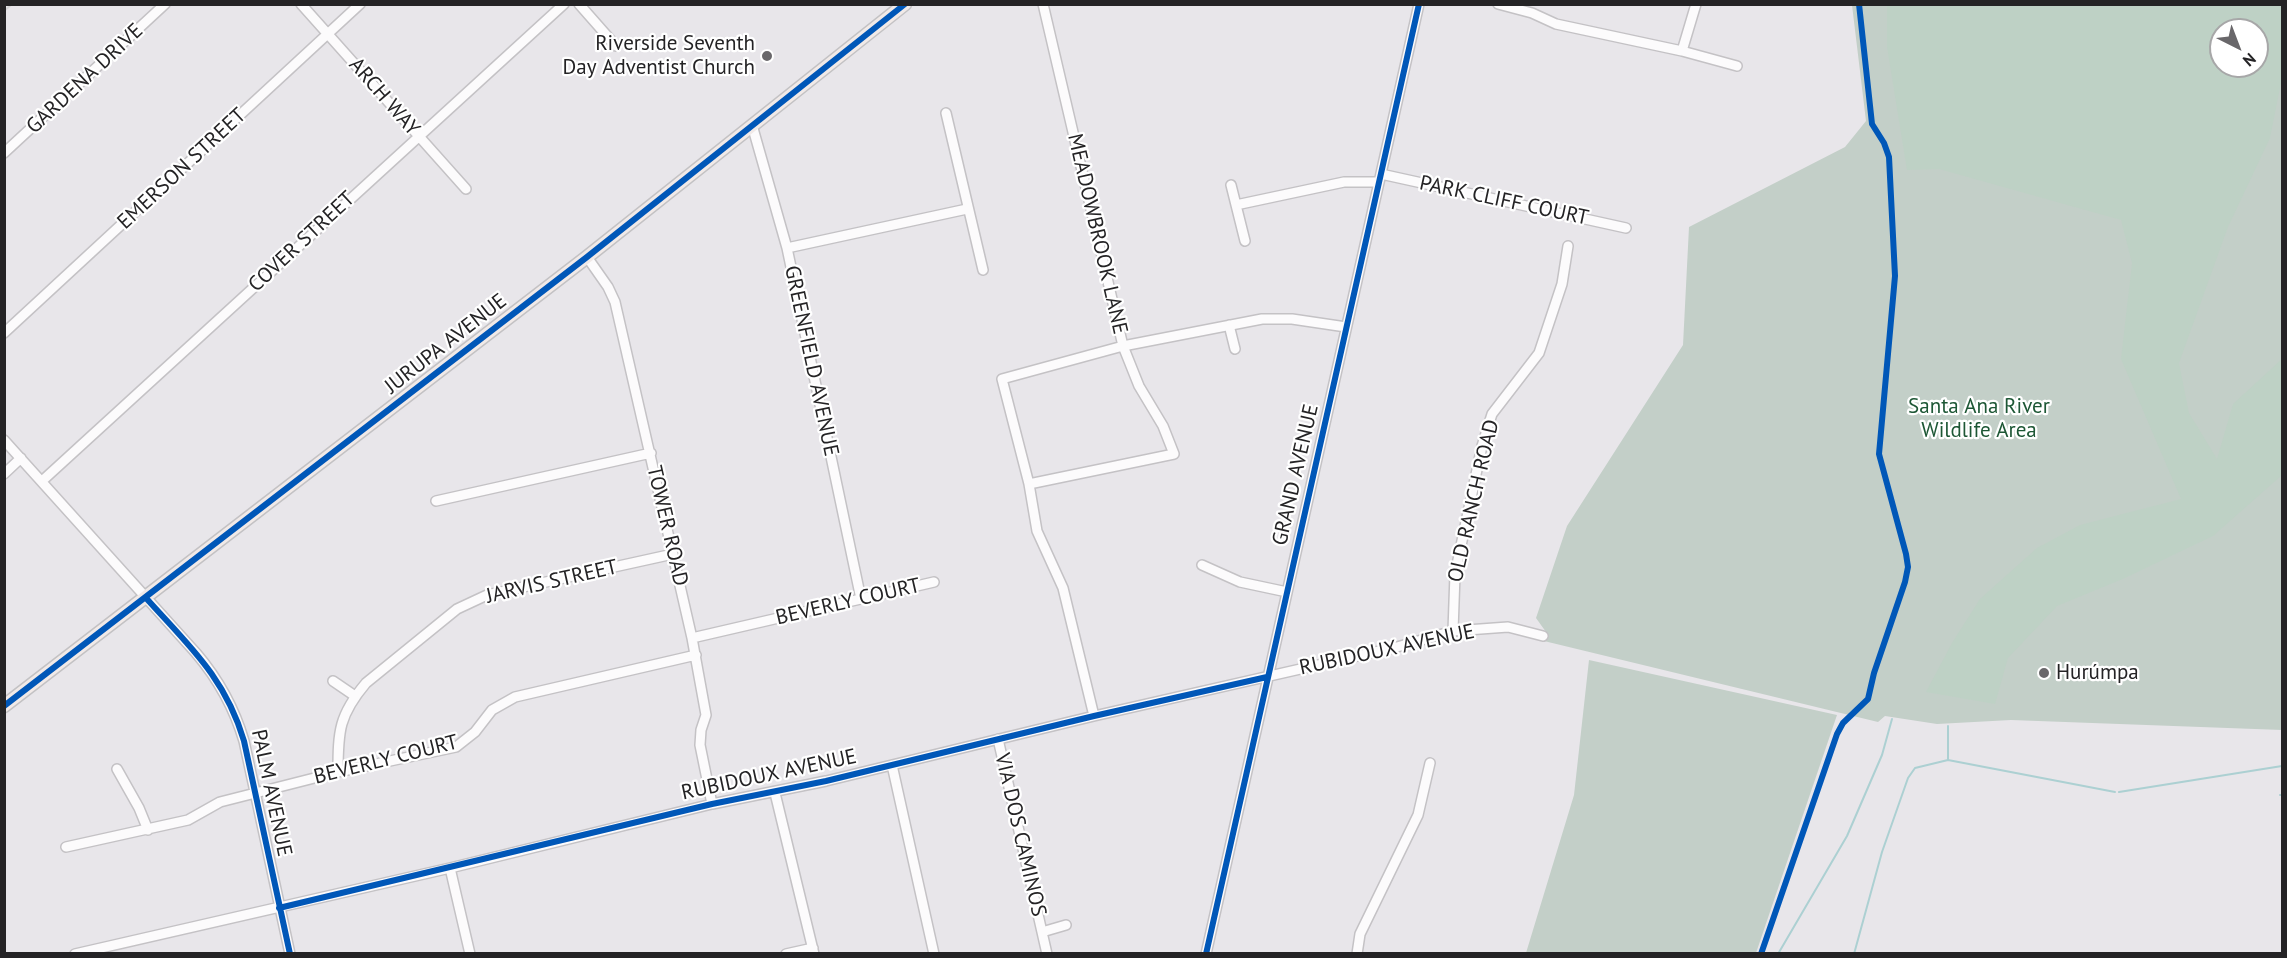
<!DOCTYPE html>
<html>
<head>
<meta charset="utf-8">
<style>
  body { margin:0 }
  #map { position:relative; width:2287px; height:958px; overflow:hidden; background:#e8e6ea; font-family:"PT Sans",sans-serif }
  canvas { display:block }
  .frame { position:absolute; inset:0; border:6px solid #242325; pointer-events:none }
  .north { position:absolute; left:2209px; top:18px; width:60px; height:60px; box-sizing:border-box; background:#fff; border:2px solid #a7a7a8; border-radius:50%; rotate:138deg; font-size:16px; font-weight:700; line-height:24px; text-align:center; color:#242325 }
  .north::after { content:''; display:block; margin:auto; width:21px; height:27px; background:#69676a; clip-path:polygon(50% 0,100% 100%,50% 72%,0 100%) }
</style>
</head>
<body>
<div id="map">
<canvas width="2287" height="958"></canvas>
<div class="frame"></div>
<div class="north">N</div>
</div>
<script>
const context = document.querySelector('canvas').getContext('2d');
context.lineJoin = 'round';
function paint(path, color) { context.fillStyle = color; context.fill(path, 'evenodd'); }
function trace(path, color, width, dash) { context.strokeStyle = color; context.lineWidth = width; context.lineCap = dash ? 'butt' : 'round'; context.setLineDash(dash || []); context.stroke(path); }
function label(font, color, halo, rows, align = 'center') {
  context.font = font + ' "PT Sans",sans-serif'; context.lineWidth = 4.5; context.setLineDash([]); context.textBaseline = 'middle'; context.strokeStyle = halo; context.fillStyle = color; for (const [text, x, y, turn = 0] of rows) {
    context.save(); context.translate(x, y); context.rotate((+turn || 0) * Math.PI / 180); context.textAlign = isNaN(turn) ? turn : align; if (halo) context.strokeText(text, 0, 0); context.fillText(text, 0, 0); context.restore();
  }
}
paint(new Path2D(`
  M1852 5H2282V730L2011 720 1937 724 1885 716 1878 722 1544 641 1546 632 1536 618 1567 526 1683 345 1689 227 1845 147 1866 121ZM2221 30H2257V66H2221Z
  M1589 660 1837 715 1756 953H1526L1574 795Z`), '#c3cfc8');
paint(new Path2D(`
  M1887 5H2282V78L2270 138 2228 227 2179 363 2189 413 2217 459 2233 404 2282 359V475L2213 536 2125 578 2057 606 2008 658 1995 704 1926 692 1952 643 1980 599 2037 548 2080 525 2181 499 2121 359 2132 263 2121 220 1939 169 1907 170 1887 47ZM2221 30H2257V66H2221Z`), '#bed1c5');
trace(new Path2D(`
  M1948 760 2115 792
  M2119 792 2282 766
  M2280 795H2282
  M1778 954 1847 836 1882 755 1892 719
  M1854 954 1882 852 1908 778 1915 768 1948 760V726`), '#acd0d2', 2);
const minor = new Path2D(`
  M301 4 466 189
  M579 4 616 46
  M1498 4 1532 13 1556 24 1682 51 1737 66
  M1682 51 1696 4
  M946 113 983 270
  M752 125 787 248 861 599
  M4 153 165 4
  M1381 174 1626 228
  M1231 185 1245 241
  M1236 205 1344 182H1379
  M787 248 967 209
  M587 257 608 287 615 302 692 638 706 715 701 730 700 745 712 804
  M1229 325 1235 349
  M4 333 360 4
  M4 440 196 653C219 680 234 707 244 741L290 954
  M4 474 21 458
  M42 481 564 4
  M1029 484 1174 454 1163 426 1139 386 1123 346 1043 4
  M436 501 651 453
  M1202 565 1240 582 1287 592
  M1453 631 1455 574 1482 446 1492 414 1539 353 1562 284 1568 246
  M692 638 934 582
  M333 681 355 696
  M1094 716 1063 588 1037 531 1029 484 1002 379 1123 346 1262 319H1292L1346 327
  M998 739 1047 954
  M892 765 934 954
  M117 769 139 808 148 830
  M338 772C338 731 339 715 366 683L457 609 487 595 673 554
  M775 793 814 954
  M66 847 188 820 220 802 338 772 456 747 475 732 492 710 515 697 696 655
  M450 868 470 954
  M1042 932 1066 925
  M75 954 450 868 712 804 826 781 1094 716 1397 647 1453 631 1508 627 1543 636
  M786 954 813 948
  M1206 954 1419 4
  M1357 954 1360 934 1418 815 1430 763`);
const major = new Path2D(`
  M4 706 587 257 905 4`);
trace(minor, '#c4c2c5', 12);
trace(major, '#c3c2c4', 15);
trace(minor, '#fcfbfc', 9);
trace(major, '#f1eae8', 12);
trace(new Path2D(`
  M4 11 12 4`), '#d4d4d5', 2, [10, 10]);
trace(new Path2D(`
  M146 598C189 646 225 677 244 741L290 954
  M4 706 587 257 905 4
  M279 908 712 804 826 781 1094 716 1267 677
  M1206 954 1419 4
  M1761 954 1837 734 1843 723 1868 699 1874 673 1905 582 1908 567 1906 554 1879 454 1895 276 1889 157 1884 143 1872 124 1859 4`), '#0057b8', 6);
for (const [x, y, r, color] of [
  [767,56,6,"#69676a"],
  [2044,673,6,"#69676a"]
]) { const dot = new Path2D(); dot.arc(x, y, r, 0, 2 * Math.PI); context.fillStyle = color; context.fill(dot); trace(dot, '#fff', 2); }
label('21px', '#242325', '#fff', [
  ["Riverside Seventh",755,44],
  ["Day Adventist Church",755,68],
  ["Hurúmpa",2056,673,"left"]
], 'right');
label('21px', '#242325', '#fff', [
  ["GARDENA DRIVE",85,79,-43],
  ["ARCH WAY",384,97,49],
  ["EMERSON STREET",182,169,-43],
  ["PARK CLIFF COURT",1504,201,12],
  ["MEADOWBROOK LANE",1097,234,77],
  ["COVER STREET",302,242,-43],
  ["JURUPA AVENUE",446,344,-38],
  ["GREENFIELD AVENUE",811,361,78],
  ["GRAND AVENUE",1296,475,-77],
  ["OLD RANCH ROAD",1474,501,-77],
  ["TOWER ROAD",667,526,77],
  ["JARVIS STREET",552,582,-13],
  ["BEVERLY COURT",848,602,-13],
  ["RUBIDOUX AVENUE",1387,650,-12],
  ["BEVERLY COURT",386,760,-14],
  ["RUBIDOUX AVENUE",769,775,-12],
  ["PALM AVENUE",271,793,78],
  ["VIA DOS CAMINOS",1020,835,77]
]);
label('21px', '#1d5735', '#fff', [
  ["Santa Ana River",1979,407],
  ["Wildlife Area",1979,431]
]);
</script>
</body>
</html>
